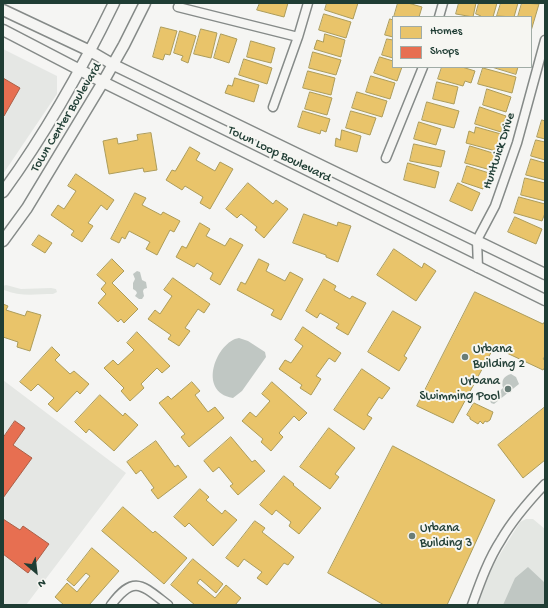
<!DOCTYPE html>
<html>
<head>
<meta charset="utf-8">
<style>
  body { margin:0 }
  #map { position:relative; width:548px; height:608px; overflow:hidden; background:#f5f5f3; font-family:"Gochi Hand",sans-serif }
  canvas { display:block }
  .frame { position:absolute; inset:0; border:4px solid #1f3d34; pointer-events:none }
  .legend { position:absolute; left:392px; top:16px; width:140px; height:52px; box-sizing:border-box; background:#f6f6f2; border:1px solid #a0aca6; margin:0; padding:5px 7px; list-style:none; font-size:12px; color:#1f3d34 }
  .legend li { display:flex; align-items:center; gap:8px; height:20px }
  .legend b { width:20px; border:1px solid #a0aca6 }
  .north { position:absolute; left:16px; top:552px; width:40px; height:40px; -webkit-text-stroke:3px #f6f6f2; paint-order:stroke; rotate:152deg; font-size:11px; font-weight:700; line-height:16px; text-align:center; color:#1f3d34 }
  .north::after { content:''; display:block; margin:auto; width:14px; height:18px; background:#1f3d34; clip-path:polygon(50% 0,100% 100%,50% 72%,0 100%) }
</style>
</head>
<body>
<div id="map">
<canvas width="548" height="608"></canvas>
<div class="frame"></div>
<ul class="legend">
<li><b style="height:11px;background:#e9c46a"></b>Homes</li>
<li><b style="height:11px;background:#e76f51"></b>Shops</li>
</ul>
<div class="north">N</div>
</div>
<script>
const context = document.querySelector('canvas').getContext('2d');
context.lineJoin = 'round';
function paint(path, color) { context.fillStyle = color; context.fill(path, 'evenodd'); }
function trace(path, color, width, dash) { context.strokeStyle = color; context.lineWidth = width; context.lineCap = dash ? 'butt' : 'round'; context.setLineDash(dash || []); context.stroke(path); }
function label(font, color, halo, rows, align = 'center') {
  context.font = font + ' "Gochi Hand",sans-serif'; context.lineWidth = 4; context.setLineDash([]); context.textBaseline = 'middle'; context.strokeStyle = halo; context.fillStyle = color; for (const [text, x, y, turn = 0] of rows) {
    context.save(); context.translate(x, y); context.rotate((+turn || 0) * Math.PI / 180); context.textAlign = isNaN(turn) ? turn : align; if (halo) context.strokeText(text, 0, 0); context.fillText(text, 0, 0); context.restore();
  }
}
paint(new Path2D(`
  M3 49 57 76V94L3 174Z
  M3 380 126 473 26 605H3Z`), '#e5e7e4');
paint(new Path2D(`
  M6 285 21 289 51 288 56 289 57 292 53 294C36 294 20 297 4 290L3 286Z
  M526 519H533L545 529V605H478L489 572 520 522Z`), '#e4e7e3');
paint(new Path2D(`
  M137 271 140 272 142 280 146 282 147 288 144 289 143 291 144 296 142 299H139L135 296 137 293 136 291 133 289V283L135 279 133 274Z
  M239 338 248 341 265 352 266 357 242 391 233 398C196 392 217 341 239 338Z
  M511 374 516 377 519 384 494 404 491 403 490 400 503 388C501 380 504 376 511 374Z
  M528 567 545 583V605H503L515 578Z`), '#c0c7c3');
const homes = new Path2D(`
  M260 3H288L284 17 257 10Z
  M327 3H358L353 19 325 10Z
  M398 3H408L422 7 419 17H394Z
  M459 3H476L473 17 456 14Z
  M479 3H497L493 17H481V16L476 14Z
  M501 3H518L514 17 497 16Z
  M522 3 539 4 531 31V17H518Z
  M324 14 351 22 346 38 319 30Z
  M390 19 393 20V37L385 35Z
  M161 27 177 31 170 55 165 54 163 60 153 57Z
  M201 29 217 33 211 58 194 54Z
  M180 31 196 36 188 63 181 60 183 56 174 53Z
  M221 34 237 39 229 63 214 58Z
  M325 34 345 40 341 57 314 49 317 40 323 42Z
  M387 39 393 40V58L382 55Z
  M251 41 275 48 271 63 247 57Z
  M313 52 341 60 336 75 309 68Z
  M380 57 393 61V67H402L397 81 374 73Z
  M244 59 272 68 267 84 239 75Z
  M442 67H462L475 71 471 83 465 81 463 86 438 79Z
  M492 67H518L516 74Z
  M483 68 516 77 512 93 478 84Z
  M308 71 335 78 331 95 303 88Z
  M371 76 395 83 390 99 366 92Z
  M235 78 259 85 254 102 225 93 228 85 232 86Z
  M437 82 458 87 454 104 433 99Z
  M487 89 511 97 506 112 483 105Z
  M310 92 332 98 327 115 305 109Z
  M357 92 387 101 382 117 352 108Z
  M427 102 459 111 454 128 422 120Z
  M480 107 506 116 501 132 475 124Z
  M303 111 330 119 326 132 321 130 320 134 298 127Z
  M351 111 376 118 370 135 346 128Z
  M542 120 545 121V139L537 137Z
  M419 122 441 129 436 145 414 139Z
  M476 127 501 134 496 151 466 143 469 131 474 133Z
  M342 130 361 136 357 152 335 146 336 138 340 140Z
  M151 133 157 170 144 172 143 168 109 174 103 141 117 138 118 144 138 140 137 135Z
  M536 140 545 142V160L531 156Z
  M414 144 445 151 441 167 410 161Z
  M470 146 496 154 491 170 465 163Z
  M190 147 200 153 196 160 215 171 220 162 233 169 210 209 200 203 203 197 185 186 182 190 166 180 172 170 175 171Z
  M531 159 545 163V180L526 175Z
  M408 163 439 172 435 188 404 180Z
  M467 166 489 173 483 189 462 182Z
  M76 174 114 200 107 210 101 205 88 223 93 226 82 242 71 235 74 231 51 215 58 205 64 209 76 191 68 186Z
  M525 178 545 183V201L521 195Z
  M248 183 273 204 276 200 288 209 264 238 255 230 257 227 241 214 237 218 226 209Z
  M458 183 480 193 472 211 450 201Z
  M135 193 146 198 142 205 161 215 163 212 180 221 174 232 170 230 157 255 146 249 150 242 129 231 125 239 122 237 119 243 111 239Z
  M519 197 545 204V213L542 221 514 213Z
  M304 214 337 226 338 222 351 226 338 262 326 257V255L293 243Z
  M515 217 542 229 536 244 508 232Z
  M200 223 210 229 206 236 225 246 230 238 243 245 220 285 210 279 213 273 197 263 194 267 176 257 182 246 186 248Z
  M39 235 52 243 45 253 32 245Z
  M394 249 422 268 424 263 436 271 416 301 377 275Z
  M112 259 124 271 112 283 138 309 124 323 121 319 118 322 98 303 106 294 101 289 106 283 97 275Z
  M259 259 269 264 266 271 285 281 290 272 303 279 281 320 271 315 274 310 237 290 241 282 245 284Z
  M173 278 210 304 204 313 198 309 185 328 190 331 179 346 168 339 171 335 148 319 155 310 160 314 172 296 164 290Z
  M324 279 336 286 334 290 350 299 352 296 366 303 348 335 336 328 339 324 320 313 317 318 306 311Z
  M475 292 543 324 545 321V356L543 359 545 360V367L543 370 494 347 453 423 417 406Z
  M3 304 8 306 6 310 25 316 27 311 41 315 30 351 17 347 18 342 3 337Z
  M393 311 421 327 404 356 407 358 399 371 368 352Z
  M303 327 341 353 335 362 329 358 316 376 321 379 311 395 300 388 302 385 279 369 285 360 291 363 303 346 295 340Z
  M137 332 170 366 162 373 157 368 141 384 144 388 130 401 121 391 124 388 104 368 113 360 118 365 134 350 127 343Z
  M52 347 60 355 55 360 70 374 74 371 89 384 80 394 77 391 57 412 48 404 54 398 38 384 31 391 20 382Z
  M362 369 390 388 382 399 379 397 367 415 372 418 364 430 334 410Z
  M192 382 200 391 195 395 208 412 215 407 224 418 189 447 181 437 185 434 159 403 168 396 171 399Z
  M272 382 307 413 299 421 294 416 279 433 283 437 271 451 261 442 263 439 242 421 250 412 256 417 270 401 262 394Z
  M100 395 123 416 125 413 138 425 114 451 89 429 86 433 75 422Z
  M474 403 493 412 490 420 487 422 485 421 483 424 480 421 478 424 470 419V417L467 415Z
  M545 407V460L523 478 498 445Z
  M329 428 355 448 335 474 339 477 330 489 300 467Z
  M231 437 252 462 255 460 265 471 238 495 230 486 233 484 219 467 213 472 204 461Z
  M156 441 175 467 178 465 187 477 158 499 151 490 154 488 141 470 136 474 127 462Z
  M393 446 495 500 447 605H384L328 573Z
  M284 476 294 484 293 485 321 508 299 534 289 526 291 522 276 510 272 515 260 505Z
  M200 489 209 497 206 500 222 514 225 510 237 520 213 546 189 523 185 527 174 517Z
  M123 507 153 533 155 531 187 558 164 584 102 531Z
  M255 521 265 528 262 532 294 557 288 565 284 563 267 585 257 578 262 572 244 559 238 567 226 558Z
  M92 548 119 571 89 605H64L55 597 67 583 77 592 90 576 86 573 74 586 67 580Z
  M193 559 223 584 216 593 200 579 197 583 215 598 226 585 241 598 235 605H195L171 585Z`);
paint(homes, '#e9c46a');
trace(homes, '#ac9c5a', 1);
const shops = new Path2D(`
  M3 78 20 88 4 116H3Z
  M15 421 25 428 13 445 32 458 3 498V438Z
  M3 519 20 530 23 526 49 544 28 573 3 554 4 551 3 550Z`);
paint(shops, '#e76f51');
trace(shops, '#ab6048', 1);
const minor = new Path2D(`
  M178 7 298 37
  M439 17 443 3
  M273 107 298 37 308 3
  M386 158 423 67
  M478 268 477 240 495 206 517 143 545 40
  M111 605C134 574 142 585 168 605
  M472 605C480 583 488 560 501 540 513 519 529 501 545 484`);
const tertiary = new Path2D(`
  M3 10 90 51 114 65 545 274
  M3 30 103 82 545 300
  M3 192C46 133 82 69 114 3
  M3 241 27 208 103 82 124 45 145 3`);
trace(minor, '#858a88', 11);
trace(tertiary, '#858a88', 13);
trace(minor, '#f5f5f3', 8);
trace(tertiary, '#f5f5f3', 10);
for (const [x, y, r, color] of [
  [465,357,4,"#6a7d77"],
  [508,389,4,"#6a7d77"],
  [412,536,4,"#6a7d77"]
]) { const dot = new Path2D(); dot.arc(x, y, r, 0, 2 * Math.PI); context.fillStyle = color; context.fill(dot); trace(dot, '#f6f6f2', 1.5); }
label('13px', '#1f3d34', '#f6f6f2', [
  ["Town Center Boulevard",67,118,-59],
  ["Huntwick Drive",500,151,-72],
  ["Town Loop Boulevard",279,155,26]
]);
label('13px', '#1f3d34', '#f6f6f2', [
  ["Urbana",473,350],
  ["Building 2",473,365],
  ["Urbana",500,382,"right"],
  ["Swimming Pool",500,397,"right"],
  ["Urbana",420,529],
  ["Building 3",420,544]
], 'left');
</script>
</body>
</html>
